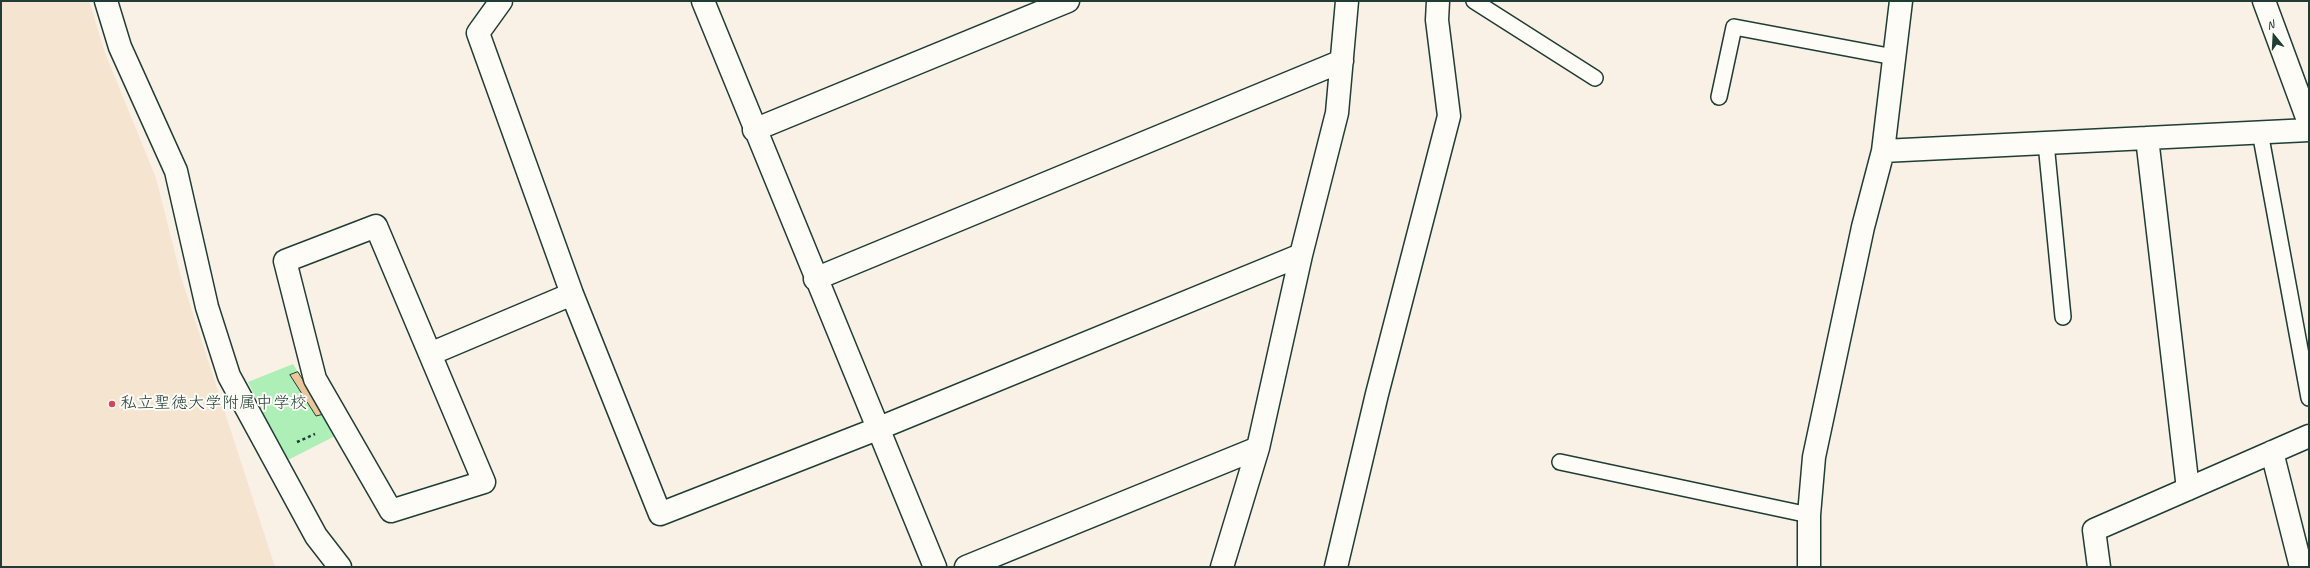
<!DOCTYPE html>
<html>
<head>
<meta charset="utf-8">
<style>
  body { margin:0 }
  #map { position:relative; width:2310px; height:568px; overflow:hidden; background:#f9f1e5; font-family:Caveat,sans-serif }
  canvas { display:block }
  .frame { position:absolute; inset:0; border:2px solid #1f3d34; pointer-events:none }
  .north { position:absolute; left:2254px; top:16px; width:40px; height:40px; -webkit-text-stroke:3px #fdfcf7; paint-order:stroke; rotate:342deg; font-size:11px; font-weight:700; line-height:16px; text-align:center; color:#1f3d34 }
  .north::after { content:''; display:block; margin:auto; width:14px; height:18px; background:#1f3d34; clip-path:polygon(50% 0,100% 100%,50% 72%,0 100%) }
</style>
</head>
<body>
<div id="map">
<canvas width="2310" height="568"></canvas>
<div class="frame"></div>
<div class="north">N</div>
</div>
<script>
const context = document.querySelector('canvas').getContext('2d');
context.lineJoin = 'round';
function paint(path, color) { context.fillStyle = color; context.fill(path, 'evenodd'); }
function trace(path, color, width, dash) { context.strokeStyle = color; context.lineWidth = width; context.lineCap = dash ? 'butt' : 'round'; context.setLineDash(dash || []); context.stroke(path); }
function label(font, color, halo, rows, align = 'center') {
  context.font = font + ' Caveat,"Klee One",sans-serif'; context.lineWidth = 4; context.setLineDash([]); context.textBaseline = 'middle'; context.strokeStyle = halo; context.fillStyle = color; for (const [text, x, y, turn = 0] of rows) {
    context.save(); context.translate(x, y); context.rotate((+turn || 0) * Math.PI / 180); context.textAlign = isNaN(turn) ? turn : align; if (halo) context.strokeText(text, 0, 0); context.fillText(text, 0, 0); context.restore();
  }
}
paint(new Path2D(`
  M1 1H89L105 53 156 178 181 277 275 567H1Z`), '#f5e4cf');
paint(new Path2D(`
  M293 364 337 435 286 461 248 382Z`), '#aeefb8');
const building = new Path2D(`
  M298 372 324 414 316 416 290 375Z`);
paint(building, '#ebc69b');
trace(building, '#1f3d34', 1);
const service = new Path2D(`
  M1474 1 1595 78
  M1719 97 1734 27 1894 57
  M2260 132 2309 398
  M2046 143 2063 317
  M1560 462 1809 515`);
const minor = new Path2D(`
  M106 1 120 47 176 171 207 307 229 376 316 536 340 567
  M501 1 478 33 572 294 660 514 877 429 1301 255
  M2264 1 2309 123
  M754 130 1068 1
  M2147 138 2188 489
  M1883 151 2309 130
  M376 226 484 482 391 511 315 379 285 261Z
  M815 279 1342 61
  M430 354 572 294
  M2272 452 2301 567
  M966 567 1258 448
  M1222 567 1258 448 1301 255 1337 113 1347 1
  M1336 567 1377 394 1449 116 1437 20 1438 1
  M1809 567V515L1814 457 1863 227 1883 151 1901 1
  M2099 567 2094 530 2309 436`);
const tertiary = new Path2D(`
  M703 1 935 567`);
trace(service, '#1f3d34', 18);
trace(minor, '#1f3d34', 25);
trace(tertiary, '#1f3d34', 25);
trace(new Path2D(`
  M297 442 315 434`), '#1f3d34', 2.5, [3, 3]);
trace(service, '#fdfcf7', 15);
trace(minor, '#fdfcf7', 22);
trace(tertiary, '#fdfcf7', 22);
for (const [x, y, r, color] of [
  [112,404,4,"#d1495b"]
]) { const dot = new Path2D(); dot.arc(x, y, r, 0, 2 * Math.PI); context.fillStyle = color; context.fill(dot); trace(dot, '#fdfcf7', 1.5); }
label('17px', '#1f3d34', '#fdfcf7', [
  ["私立聖徳大学附属中学校",120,404]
], 'left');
</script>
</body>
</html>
